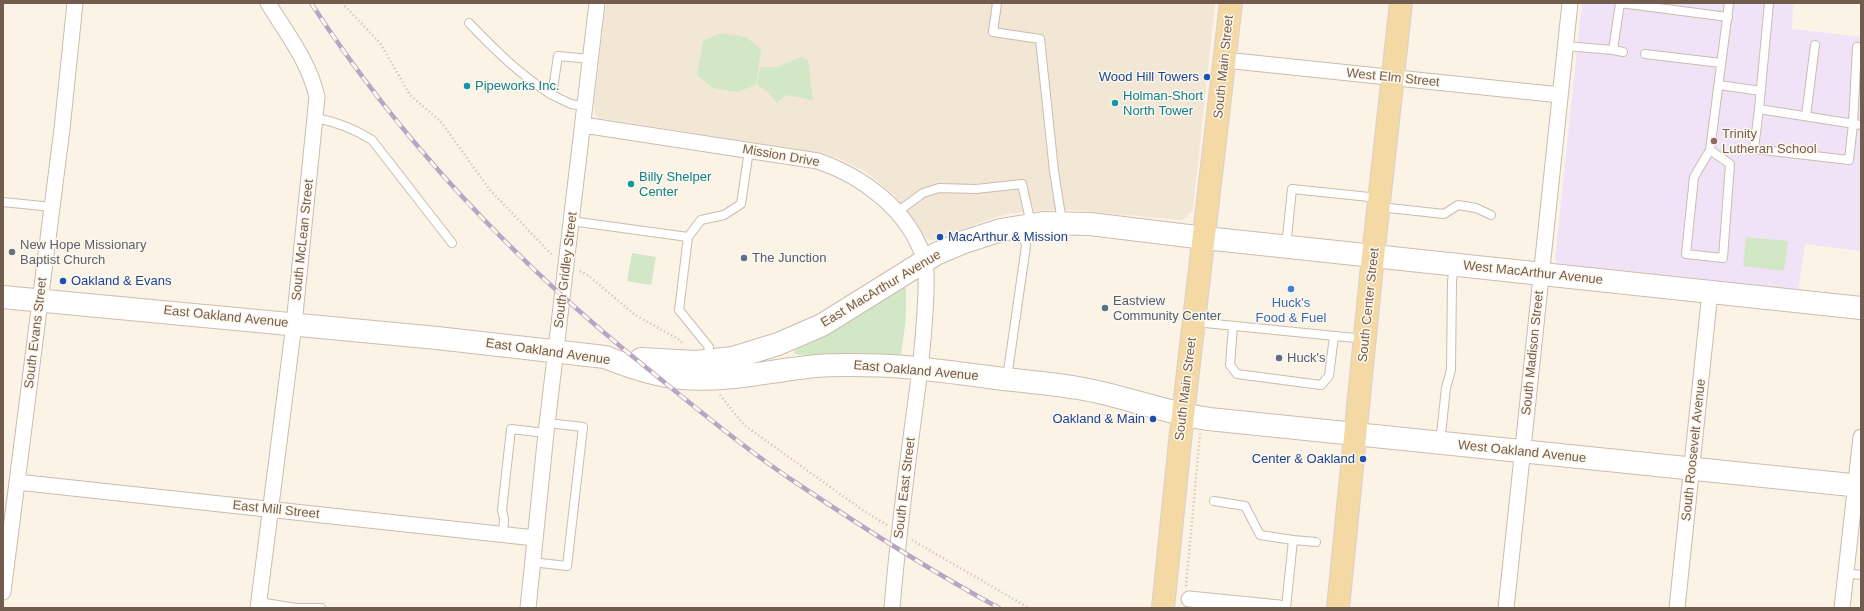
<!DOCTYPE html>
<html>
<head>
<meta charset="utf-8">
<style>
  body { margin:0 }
  #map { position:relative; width:1864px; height:611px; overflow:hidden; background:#faf3e6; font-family:Helvetica,sans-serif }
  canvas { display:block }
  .frame { position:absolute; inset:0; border:4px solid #725c4d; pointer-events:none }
</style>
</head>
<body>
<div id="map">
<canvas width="1864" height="611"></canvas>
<div class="frame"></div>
</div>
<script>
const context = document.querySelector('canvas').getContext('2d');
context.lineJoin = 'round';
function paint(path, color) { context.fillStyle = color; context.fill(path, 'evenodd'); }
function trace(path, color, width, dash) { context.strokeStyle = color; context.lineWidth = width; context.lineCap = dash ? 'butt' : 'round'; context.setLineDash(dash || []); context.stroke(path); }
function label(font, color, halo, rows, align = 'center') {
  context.font = font + ' Helvetica,sans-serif'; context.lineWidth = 3; context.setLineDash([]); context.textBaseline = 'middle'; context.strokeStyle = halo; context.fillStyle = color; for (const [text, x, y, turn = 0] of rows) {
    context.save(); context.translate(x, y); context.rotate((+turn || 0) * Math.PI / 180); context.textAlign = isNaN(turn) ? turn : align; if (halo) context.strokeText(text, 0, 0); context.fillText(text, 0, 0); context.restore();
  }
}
paint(new Path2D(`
  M606 3H1215L1193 210 1184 219 1180 220 1073 210H1047L1006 214 979 223 934 240H930L925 237 894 195 866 172 838 158 822 153 599 118 595 115 594 104Z`), '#f2e6d5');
paint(new Path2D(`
  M1582 3H1793L1792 29 1861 37V251L1805 244 1798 292 1561 267 1558 264 1555 260Z`), '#f0e3f7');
paint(new Path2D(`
  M721 33 746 37 761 49 756 85 737 92 713 88 697 75 703 41Z
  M801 57 808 60 813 100 786 95 777 103 767 91 757 85 760 67H777Z
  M1746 237 1788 241 1784 271 1743 266Z
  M632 253 656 257 651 285 627 281Z
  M902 286 906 288V318L901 355 853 354 799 355 794 353 795 350 838 329Z`), '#d2e7c6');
const service = new Path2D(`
  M997 3 993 32 1040 39 1054 171 1062 222
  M1620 3 1728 17
  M1769 3 1759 109 1861 125
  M469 23C495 50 520 75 552 95
  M1565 46 1613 50 1620 3
  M1613 50 1623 52
  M1645 54 1721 63
  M1719 85 1761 91
  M585 106 571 104 552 95 558 56 590 59
  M1759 109 1754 149 1849 160 1853 124 1857 47
  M1806 116 1815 45
  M316 118C337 122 353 128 372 140L452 243
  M1710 150 1730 164 1723 258 1686 254 1694 177 1710 150 1729 3
  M3 202 52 207
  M1380 207 1444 214 1458 205 1476 208 1491 215
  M896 213 923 193 939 188 976 189 1022 184 1031 224
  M571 221 688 237 701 220 724 215 741 204 749 150
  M688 237 679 310 709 347 707 359
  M1286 246 1292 189 1379 198
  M1195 322 1365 339
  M1233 326 1230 365 1237 374 1321 385 1329 376 1334 336
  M1007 378 1026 246 1021 228
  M1440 443 1446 388 1451 370 1452 281 1454 265
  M1214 501 1245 506 1260 535 1293 540 1286 608
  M503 534 504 519 502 510 511 429 546 433
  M1293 540 1316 542
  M532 562 567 566 583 427 547 423
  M1846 573 1861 575
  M259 602 296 608H321`);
const minor = new Path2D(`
  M1225 60 1560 95
  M583 125 818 161C864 177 908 210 924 258 927 268 926 281 926 291 925 323 922 354 918 385 908 459 898 533 892 608
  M17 482 535 538
  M3 592 62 129 75 3
  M1189 599 1279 608
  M258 608 294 324 317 97C309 61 286 33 268 3
  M528 608 546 433 597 3
  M1506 608 1570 3
  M1677 608 1710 292
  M1842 608 1861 437`);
const secondary = new Path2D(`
  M3 297 437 338 605 357C630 367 656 376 682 378 728 382 772 370 817 366 841 364 867 365 891 366 924 368 956 373 989 377 1018 381 1048 383 1078 388 1122 395 1164 413 1209 419L1861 486
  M641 359 696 362 733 358 778 344 822 325 936 254 964 242 1001 230 1043 223 1090 224 1205 238 1861 308`);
const primary = new Path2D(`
  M1163 608 1181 432 1231 3
  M1338 608 1373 256 1401 3`);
trace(service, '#cbbcad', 10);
trace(minor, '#cbbcad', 17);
trace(secondary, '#cebcab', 24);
trace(primary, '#d8d1cd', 24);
trace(new Path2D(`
  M342 3 380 43 410 95 442 123 489 189 553 256
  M580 271 589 276 635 315 680 340 683 344
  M720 395 744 425 861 509 887 525
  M912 540 1029 608
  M1186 586 1200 434`), '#d3b8a3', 2.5, [1, 3]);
trace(service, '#fff', 8);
trace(minor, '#fff', 15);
trace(secondary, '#fff', 22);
trace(primary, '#f4d9a4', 22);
const rail = new Path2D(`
  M311 3C404 146 520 267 653 373 701 412 749 452 801 486 865 529 931 571 999 608`);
trace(rail, '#b7a6c3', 4.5);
trace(rail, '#fef7ec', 3, [9]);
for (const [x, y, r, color] of [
  [1207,77,4,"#1a4fb4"],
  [467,86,4,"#0f9aa8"],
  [1115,103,4,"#0f9aa8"],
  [1714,141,4,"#8d6e63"],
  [631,184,4,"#0f9aa8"],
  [940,237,4,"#1a4fb4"],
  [12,252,4,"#6b7280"],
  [744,258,4,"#5c6f8a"],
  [63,281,4,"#1a4fb4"],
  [1291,289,4,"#3f7fe0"],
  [1105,308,4,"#5c6f8a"],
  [1279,358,4,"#5c6f8a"],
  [1153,419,4,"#1a4fb4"],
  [1363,459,4,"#1a4fb4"]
]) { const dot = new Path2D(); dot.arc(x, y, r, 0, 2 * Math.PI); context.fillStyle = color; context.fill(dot); trace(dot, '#fef7ec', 1.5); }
label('13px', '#725c4d', '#fef7ec', [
  ["South Main Street",1224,67,-84],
  ["West Elm Street",1393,78,6],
  ["Mission Drive",781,156,10],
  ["South McLean Street",303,240,-84],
  ["South Gridley Street",566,270,-83],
  ["West MacArthur Avenue",1533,273,6],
  ["East MacArthur Avenue",881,289,-31],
  ["South Center Street",1369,305,-84],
  ["East Oakland Avenue",226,317,6],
  ["South Evans Street",36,333,-83],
  ["East Oakland Avenue",548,352,8],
  ["South Madison Street",1533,353,-84],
  ["East Oakland Avenue",916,371,5],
  ["South Main Street",1186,389,-83],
  ["South Roosevelt Avenue",1694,450,-84],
  ["West Oakland Avenue",1522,452,6],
  ["South East Street",905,488,-83],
  ["East Mill Street",276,510,6]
]);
label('13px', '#164399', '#fef7ec', [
  ["Wood Hill Towers",1199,77],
  ["MacArthur & Mission",948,237,"left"],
  ["Oakland & Evans",71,281,"left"],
  ["Oakland & Main",1145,419],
  ["Center & Oakland",1355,459]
], 'right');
label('13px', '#0d838f', '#fef7ec', [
  ["Pipeworks Inc.",475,86],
  ["Holman-Short",1123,96],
  ["North Tower",1123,111],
  ["Billy Shelper",639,177],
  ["Center",639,192]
], 'left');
label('13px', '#785e54', '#fef7ec', [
  ["Trinity",1722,134],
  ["Lutheran School",1722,149]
], 'left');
label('13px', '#5b616d', '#fef7ec', [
  ["New Hope Missionary",20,245],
  ["Baptist Church",20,260]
], 'left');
label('13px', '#4e5e75', '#fef7ec', [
  ["The Junction",752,258],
  ["Eastview",1113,301],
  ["Community Center",1113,316],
  ["Huck's",1287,358]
], 'left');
label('13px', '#366cbe', '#fef7ec', [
  ["Huck's",1291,303],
  ["Food & Fuel",1291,318]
]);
</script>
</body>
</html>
